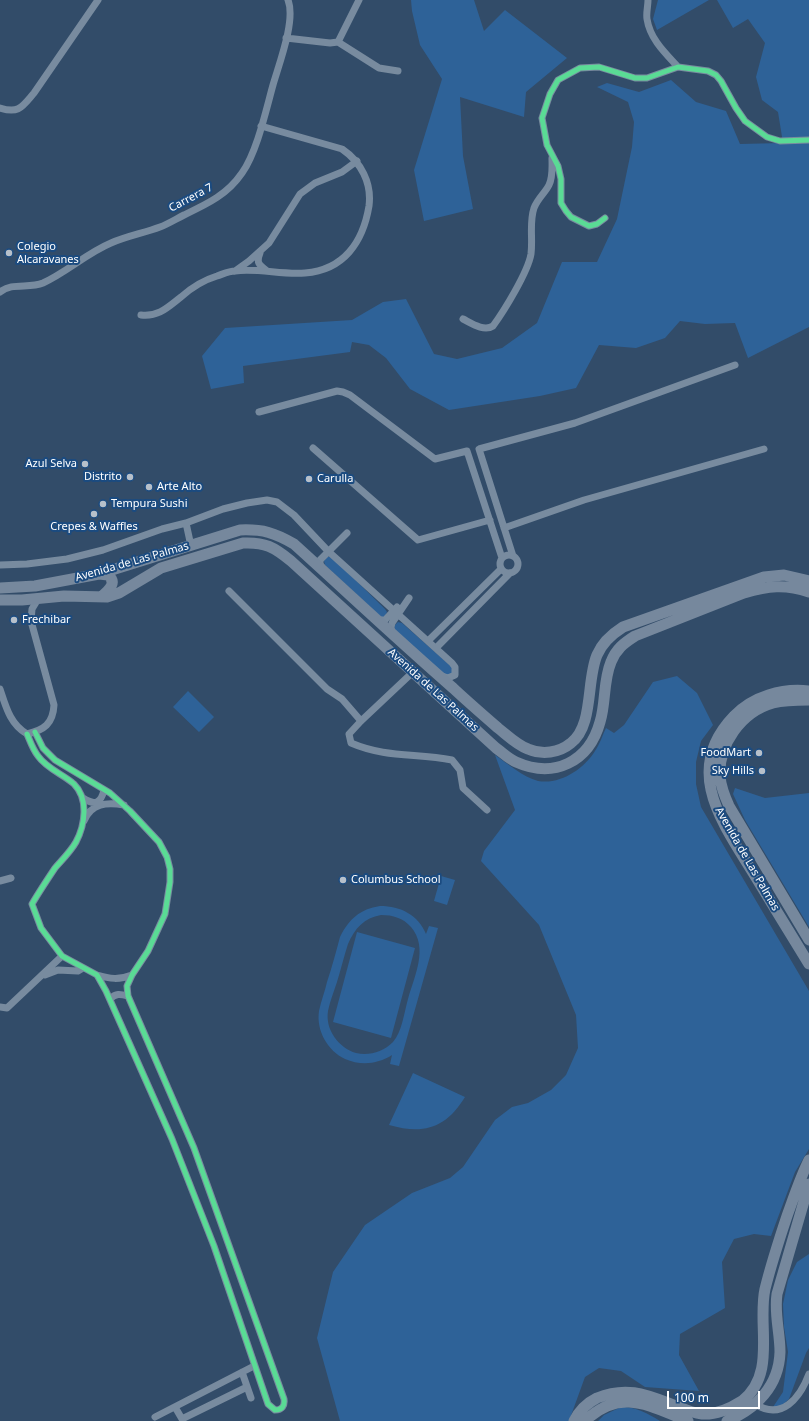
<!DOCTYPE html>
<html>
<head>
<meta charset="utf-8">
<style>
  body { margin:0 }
  #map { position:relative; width:809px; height:1421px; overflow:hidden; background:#324c69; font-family:"Noto Sans",sans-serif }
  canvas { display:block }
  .scale { position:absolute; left:667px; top:1391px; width:93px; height:18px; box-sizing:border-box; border:2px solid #fff; border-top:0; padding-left:5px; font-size:12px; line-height:14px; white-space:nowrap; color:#fff; -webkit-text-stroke:3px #1b4b80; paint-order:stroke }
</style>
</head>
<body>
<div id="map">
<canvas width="809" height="1421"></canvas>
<div class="scale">100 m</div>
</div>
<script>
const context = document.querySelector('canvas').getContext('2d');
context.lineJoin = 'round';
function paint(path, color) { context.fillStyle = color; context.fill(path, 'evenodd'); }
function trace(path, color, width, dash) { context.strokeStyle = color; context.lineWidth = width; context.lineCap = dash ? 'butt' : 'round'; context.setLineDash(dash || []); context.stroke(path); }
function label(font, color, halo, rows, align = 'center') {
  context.font = font + ' "Noto Sans",sans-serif'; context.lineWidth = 4; context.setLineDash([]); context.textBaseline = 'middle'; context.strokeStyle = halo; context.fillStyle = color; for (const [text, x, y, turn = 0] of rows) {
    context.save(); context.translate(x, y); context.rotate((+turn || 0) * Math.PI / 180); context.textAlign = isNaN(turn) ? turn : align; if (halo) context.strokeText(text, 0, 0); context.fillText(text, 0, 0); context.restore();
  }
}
paint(new Path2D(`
  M411 0H474L484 31 505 10 567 58 526 92 524 117 460 97 463 156 473 209 424 221 414 170 442 79 420 45 412 11Z
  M658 0H709L657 30 653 19Z
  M717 0H809V327L748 358 735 323 705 324 680 321 665 338 636 348 599 345 576 388 540 396 449 410 410 389 386 358 369 345 352 342 350 352 243 366 244 383 211 389 202 356 225 328 352 320 383 302 406 299 434 354 457 359 502 348 537 323 562 262H597L617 219 632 147 634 122 628 102 597 87 607 83 639 92 671 80 696 102 726 111 740 144 783 143 778 112 762 100 756 77 765 43 748 19 733 28Z
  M327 557H331L333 558 385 609 387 612 385 616 382 618 325 565 324 561Z
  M398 622 402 623 452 667 453 673 446 676 396 632 394 626Z
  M677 676 697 693 713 725 701 741 696 762V784L701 807 809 991V1149L795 1172 771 1236 754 1234 734 1239 722 1262 725 1308 680 1334 679 1355 699 1391 645 1387 621 1371 599 1368 585 1377 569 1421H340L317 1338 333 1272 365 1225 412 1193 450 1178 463 1167 495 1120 512 1107 528 1103 551 1090 566 1075 578 1048 576 1015 539 925 481 861 484 851 515 810 495 755C507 763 523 777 538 781 560 785 584 769 595 751 600 744 602 736 606 728L614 733 624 725 653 682Z
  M188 691 214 717 199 732 173 707Z
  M735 788 765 798 809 793V927L745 820 733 794Z
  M441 876 455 880 447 905 434 901Z
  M380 906C401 906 418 915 426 934L429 926 438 928 399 1066 390 1064 392 1055C378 1064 361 1066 345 1059 328 1051 316 1031 319 1011 321 1001 325 991 327 982 332 967 336 952 340 937 349 919 360 909 380 906ZM381 915C393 915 403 918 411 927 429 948 414 977 408 999 404 1013 402 1032 393 1042 383 1052 369 1056 356 1053 339 1048 325 1030 328 1011 330 1001 334 991 337 982 341 969 344 956 348 944 355 928 364 918 381 915Z
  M357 932 415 948 391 1038 333 1022Z
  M413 1073 465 1097C446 1128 424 1135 389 1125Z
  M809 1254V1348L806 1353 789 1399 777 1410H771L783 1392 788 1352 784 1327 783 1304 788 1280 797 1262Z
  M621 1407C636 1407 647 1413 660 1421H598L604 1415Z`), '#2e6298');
trace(new Path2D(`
  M648 0C648 6 646 13 647 19 650 39 665 53 678 67
  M286 38 330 43 338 42 379 68 398 71
  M338 42 359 0
  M0 108C19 114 22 107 34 93L98 0
  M605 218 597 224 589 226 571 217 566 211 561 203V179L558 166 547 145 542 118 550 94 558 80 580 68 599 67 635 78H647L678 67 708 71 716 75 721 81 736 108 745 121 767 137 780 141 809 140
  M260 253C256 263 259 265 267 271
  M235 271 249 261 269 243 300 194 315 183 342 172 357 161
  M0 292C12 282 29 289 43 283 67 272 87 253 111 243 127 236 144 233 160 227 168 224 176 219 184 215 207 204 227 195 242 173 257 152 266 110 273 85 279 64 296 20 288 0
  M141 315C159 317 168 307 181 297 191 288 204 280 217 276 223 274 229 271 235 271 258 268 282 275 305 273 344 270 363 242 369 206 372 183 361 162 342 149L261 126
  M463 319C471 323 484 332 493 326 504 311 528 272 531 254 533 238 529 223 534 208 538 198 545 193 549 185 553 177 552 167 552 158
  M259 412 337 391 343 392 350 395 435 459 467 451 502 558
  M313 448 418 540 490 520
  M504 528 584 500 764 449
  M191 546 186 523 223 509 247 503 267 500 277 502 294 515 328 551 452 663 455 667V675L448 678 442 676
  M500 564a9 9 0 1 1 18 0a9 9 0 1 1-18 0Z
  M513 556 479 449 575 423 735 365
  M0 565 27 564 67 559 103 550 162 529 186 523
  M323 569 320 564V560L347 533
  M229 591 327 689 342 699 361 721 413 672
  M377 620H385L397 607
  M392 634 391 627 392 623 409 598
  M428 641 501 569
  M436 648 510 573
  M0 689C6 707 10 724 27 734 44 730 53 724 54 705L31 621 32 609 38 599
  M361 721 349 734 351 743C386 758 416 753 452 760L460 770 463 788 487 810
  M27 734C30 741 33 750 38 756 47 769 63 774 74 784 89 799 85 825 76 842 71 851 62 860 55 868 47 880 39 892 32 904L41 928 62 956 97 975 106 991 172 1139 214 1246 268 1404 275 1410C282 1410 285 1406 284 1399L194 1148 128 996 127 986 132 975 148 951 165 914 170 882V869L167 857 159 842 130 811 110 793 55 760 43 748 35 732
  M83 798C95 806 101 803 104 790
  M84 821C91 803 107 802 124 805
  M0 881 11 878
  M45 975 58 970 78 971 83 968
  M97 975C110 979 119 980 132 975
  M110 999C116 993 120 994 128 996
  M0 1007 7 1008 62 956
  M242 1372 251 1398
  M755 1404C782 1421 800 1398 809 1374
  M175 1407 182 1419 247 1387
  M155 1417 254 1366`), '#788b9f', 7);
trace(new Path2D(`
  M99 574 108 575C118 583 108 591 101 597
  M0 588 35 586 99 574 240 530C263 529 275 533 294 544 347 592 399 641 453 688 468 702 483 715 498 728 507 735 517 745 528 749 542 755 559 753 571 743 594 725 586 681 597 655 602 643 612 634 623 627L764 577 784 575 809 581
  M0 600H22L64 596 107 597 119 593 161 568 243 543C265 542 274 547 291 561L496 748C503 753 509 759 516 762 554 779 589 762 600 722 606 703 603 681 611 662 616 649 624 643 635 636L744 593C768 586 785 584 809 592
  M809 691C782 688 753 696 734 716 681 771 724 825 755 876 773 905 791 935 809 964
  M809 700C797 700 785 700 773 703 741 712 718 745 720 777 721 787 725 797 729 806L809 940
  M574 1421C579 1411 587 1403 597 1398 629 1385 649 1396 679 1407 686 1410 694 1413 702 1414 715 1415 731 1408 742 1401 777 1374 757 1325 765 1289 771 1265 779 1240 787 1216 794 1197 800 1178 809 1160
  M585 1421C621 1387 649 1406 688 1421
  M727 1421C756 1409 779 1386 780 1352 780 1332 774 1314 777 1294L809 1184`), '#76889d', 11);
trace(new Path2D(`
  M605 218 597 224 589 226 571 217 566 211 561 203V179L558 166 547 145 542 118 550 94 558 80 580 68 599 67 635 78H647L678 67 708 71 716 75 721 81 736 108 745 121 767 137 780 141 809 140
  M27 734C30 741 33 750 38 756 47 769 63 774 74 784 89 799 85 825 76 842 71 851 62 860 55 868 47 880 39 892 32 904L41 928 62 956 97 975 106 991 172 1139 214 1246 268 1404 275 1410C282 1410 285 1406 284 1399L194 1148 128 996 127 986 132 975 148 951 165 914 170 882V869L167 857 159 842 130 811 110 793 55 760 43 748 35 732`), '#5adb95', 5);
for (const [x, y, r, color] of [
  [9,253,4,"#b7c0ca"],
  [85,464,4,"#b7c0ca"],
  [130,477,4,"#b7c0ca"],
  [309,479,4,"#b7c0ca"],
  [149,487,4,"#b7c0ca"],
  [103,504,4,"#b7c0ca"],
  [94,514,4,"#b7c0ca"],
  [14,620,4,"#b7c0ca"],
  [759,753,4,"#b7c0ca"],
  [762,771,4,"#b7c0ca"],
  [343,880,4,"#b7c0ca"]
]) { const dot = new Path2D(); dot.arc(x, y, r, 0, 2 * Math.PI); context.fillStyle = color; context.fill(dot); trace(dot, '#1b4b80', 1.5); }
label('11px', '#fff', '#1b4b80', [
  ["Carrera 7",191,198,-28],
  ["Avenida de Las Palmas",132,562,-16],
  ["Avenida de Las Palmas",433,690,42],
  ["Avenida de Las Palmas",747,859,60]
]);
label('11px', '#fff', '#1b4b80', [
  ["Colegio",17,247],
  ["Alcaravanes",17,260],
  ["Azul Selva",77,464,"right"],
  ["Distrito",122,477,"right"],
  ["Carulla",317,479],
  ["Arte Alto",157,487],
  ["Tempura Sushi",111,504],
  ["Crepes & Waffles",94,527,"center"],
  ["Frechibar",22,620],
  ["FoodMart",751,753,"right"],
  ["Sky Hills",754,771,"right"],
  ["Columbus School",351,880]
], 'left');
</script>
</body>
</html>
